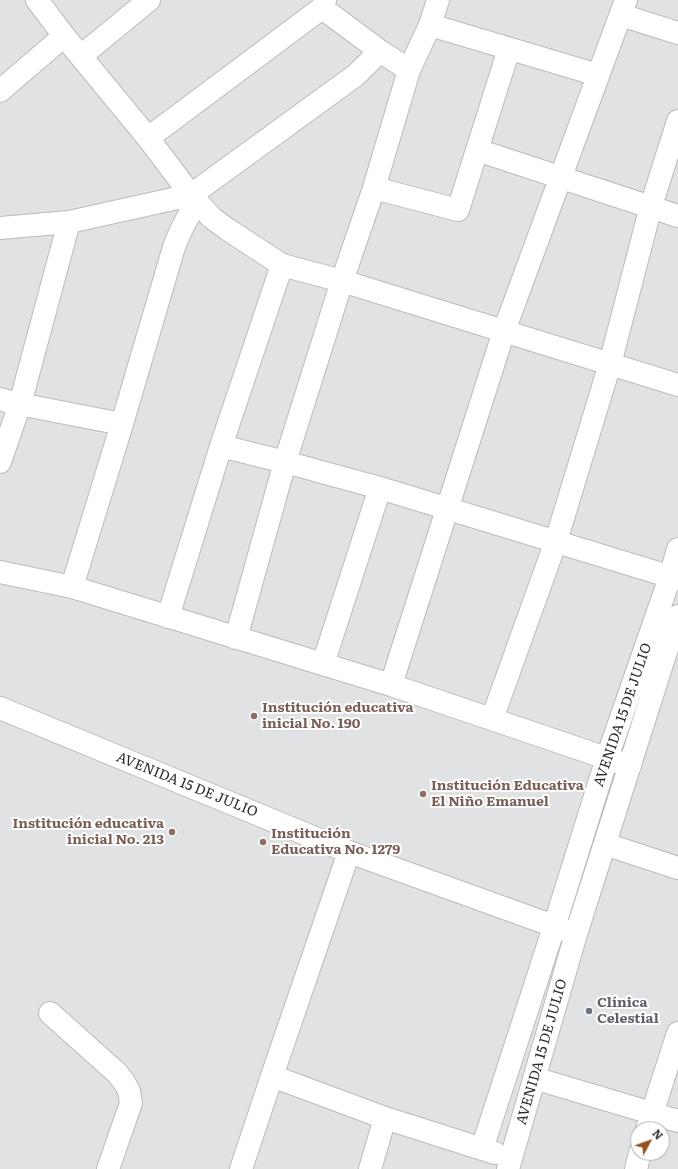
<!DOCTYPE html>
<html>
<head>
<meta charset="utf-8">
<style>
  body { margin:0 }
  #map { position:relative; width:678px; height:1169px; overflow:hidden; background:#e0e2e4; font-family:Literata,serif }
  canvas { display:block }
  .north { position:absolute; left:630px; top:1121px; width:40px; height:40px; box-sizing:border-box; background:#fff; border:1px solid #aaa; border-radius:50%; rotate:49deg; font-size:11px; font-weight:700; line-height:16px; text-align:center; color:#2a2a2b }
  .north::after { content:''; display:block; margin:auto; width:14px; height:18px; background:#94531e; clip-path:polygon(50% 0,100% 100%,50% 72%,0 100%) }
</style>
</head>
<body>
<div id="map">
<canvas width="678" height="1169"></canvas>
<div class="north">N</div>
</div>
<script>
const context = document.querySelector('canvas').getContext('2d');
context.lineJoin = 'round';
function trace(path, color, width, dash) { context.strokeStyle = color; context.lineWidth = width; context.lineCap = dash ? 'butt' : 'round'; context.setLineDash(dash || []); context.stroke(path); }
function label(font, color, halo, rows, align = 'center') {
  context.font = font + ' Literata,serif'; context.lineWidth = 4; context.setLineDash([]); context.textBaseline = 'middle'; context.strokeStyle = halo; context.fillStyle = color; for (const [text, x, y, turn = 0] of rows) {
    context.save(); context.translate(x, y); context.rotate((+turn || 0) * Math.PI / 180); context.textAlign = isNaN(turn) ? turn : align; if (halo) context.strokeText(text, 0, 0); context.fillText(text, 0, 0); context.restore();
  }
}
const minor = new Path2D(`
  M37 0 64 36 148 138 191 195 212 218 227 229 282 265 342 281 678 385
  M322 8 380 51 409 70
  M621 15 678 33
  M430 25 598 75
  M81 56 149 0
  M0 91 64 36
  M148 138 322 8 325 0
  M477 150 678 216
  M374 188 458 210 509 49
  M0 228 69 222 191 195 356 75 380 51
  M0 399 14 403 122 424
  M221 446 285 462 380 488 678 579
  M0 462 20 404 69 222
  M0 572 72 587 391 685 630 766
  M72 587 122 424 174 247C180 230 188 216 197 201
  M168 617 221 446 282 265
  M236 638 285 462 342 281 374 188 409 70 430 25 438 0
  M323 664 380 488
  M391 685 504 331 626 0
  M0 708 349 852 576 934
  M492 719 556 541 610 364 651 206 678 121
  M605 844 678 868
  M50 1013 117 1073 124 1082 129 1091 131 1103 108 1169
  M272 1076 385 1118 495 1153
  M534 1078 678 1121
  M647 1129 678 1033
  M482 1149 554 927 607 758 670 577 678 549
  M241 1169 272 1076 349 852
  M370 1169 385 1118
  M508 1169 576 934 663 661 678 616
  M636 1169 640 1153`);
trace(minor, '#b9bbbd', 24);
trace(minor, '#fff', 22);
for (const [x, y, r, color] of [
  [254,716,4,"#8d6e63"],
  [423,794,4,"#8d6e63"],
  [172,832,4,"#8d6e63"],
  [263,842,4,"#8d6e63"],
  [589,1011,4,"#6b7280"]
]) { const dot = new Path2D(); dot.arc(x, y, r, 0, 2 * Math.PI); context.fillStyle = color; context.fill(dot); trace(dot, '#fff', 1.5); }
label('bold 14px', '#785e54', '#fff', [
  ["Institución educativa",262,708],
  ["inicial No. 190",262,724],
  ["Institución Educativa",431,786],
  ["El Niño Emanuel",431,802],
  ["Institución educativa",164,824,"right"],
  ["inicial No. 213",164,840,"right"],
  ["Institución",271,834],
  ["Educativa No. 1279",271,850]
], 'left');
label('14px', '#2a2a2b', '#fff', [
  ["AVENIDA 15 DE JULIO",623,715,-71],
  ["AVENIDA 15 DE JULIO",187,785,22],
  ["AVENIDA 15 DE JULIO",542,1052,-74]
]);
label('bold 14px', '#5b616d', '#fff', [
  ["Clínica",597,1003],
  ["Celestial",597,1019]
], 'left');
</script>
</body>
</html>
